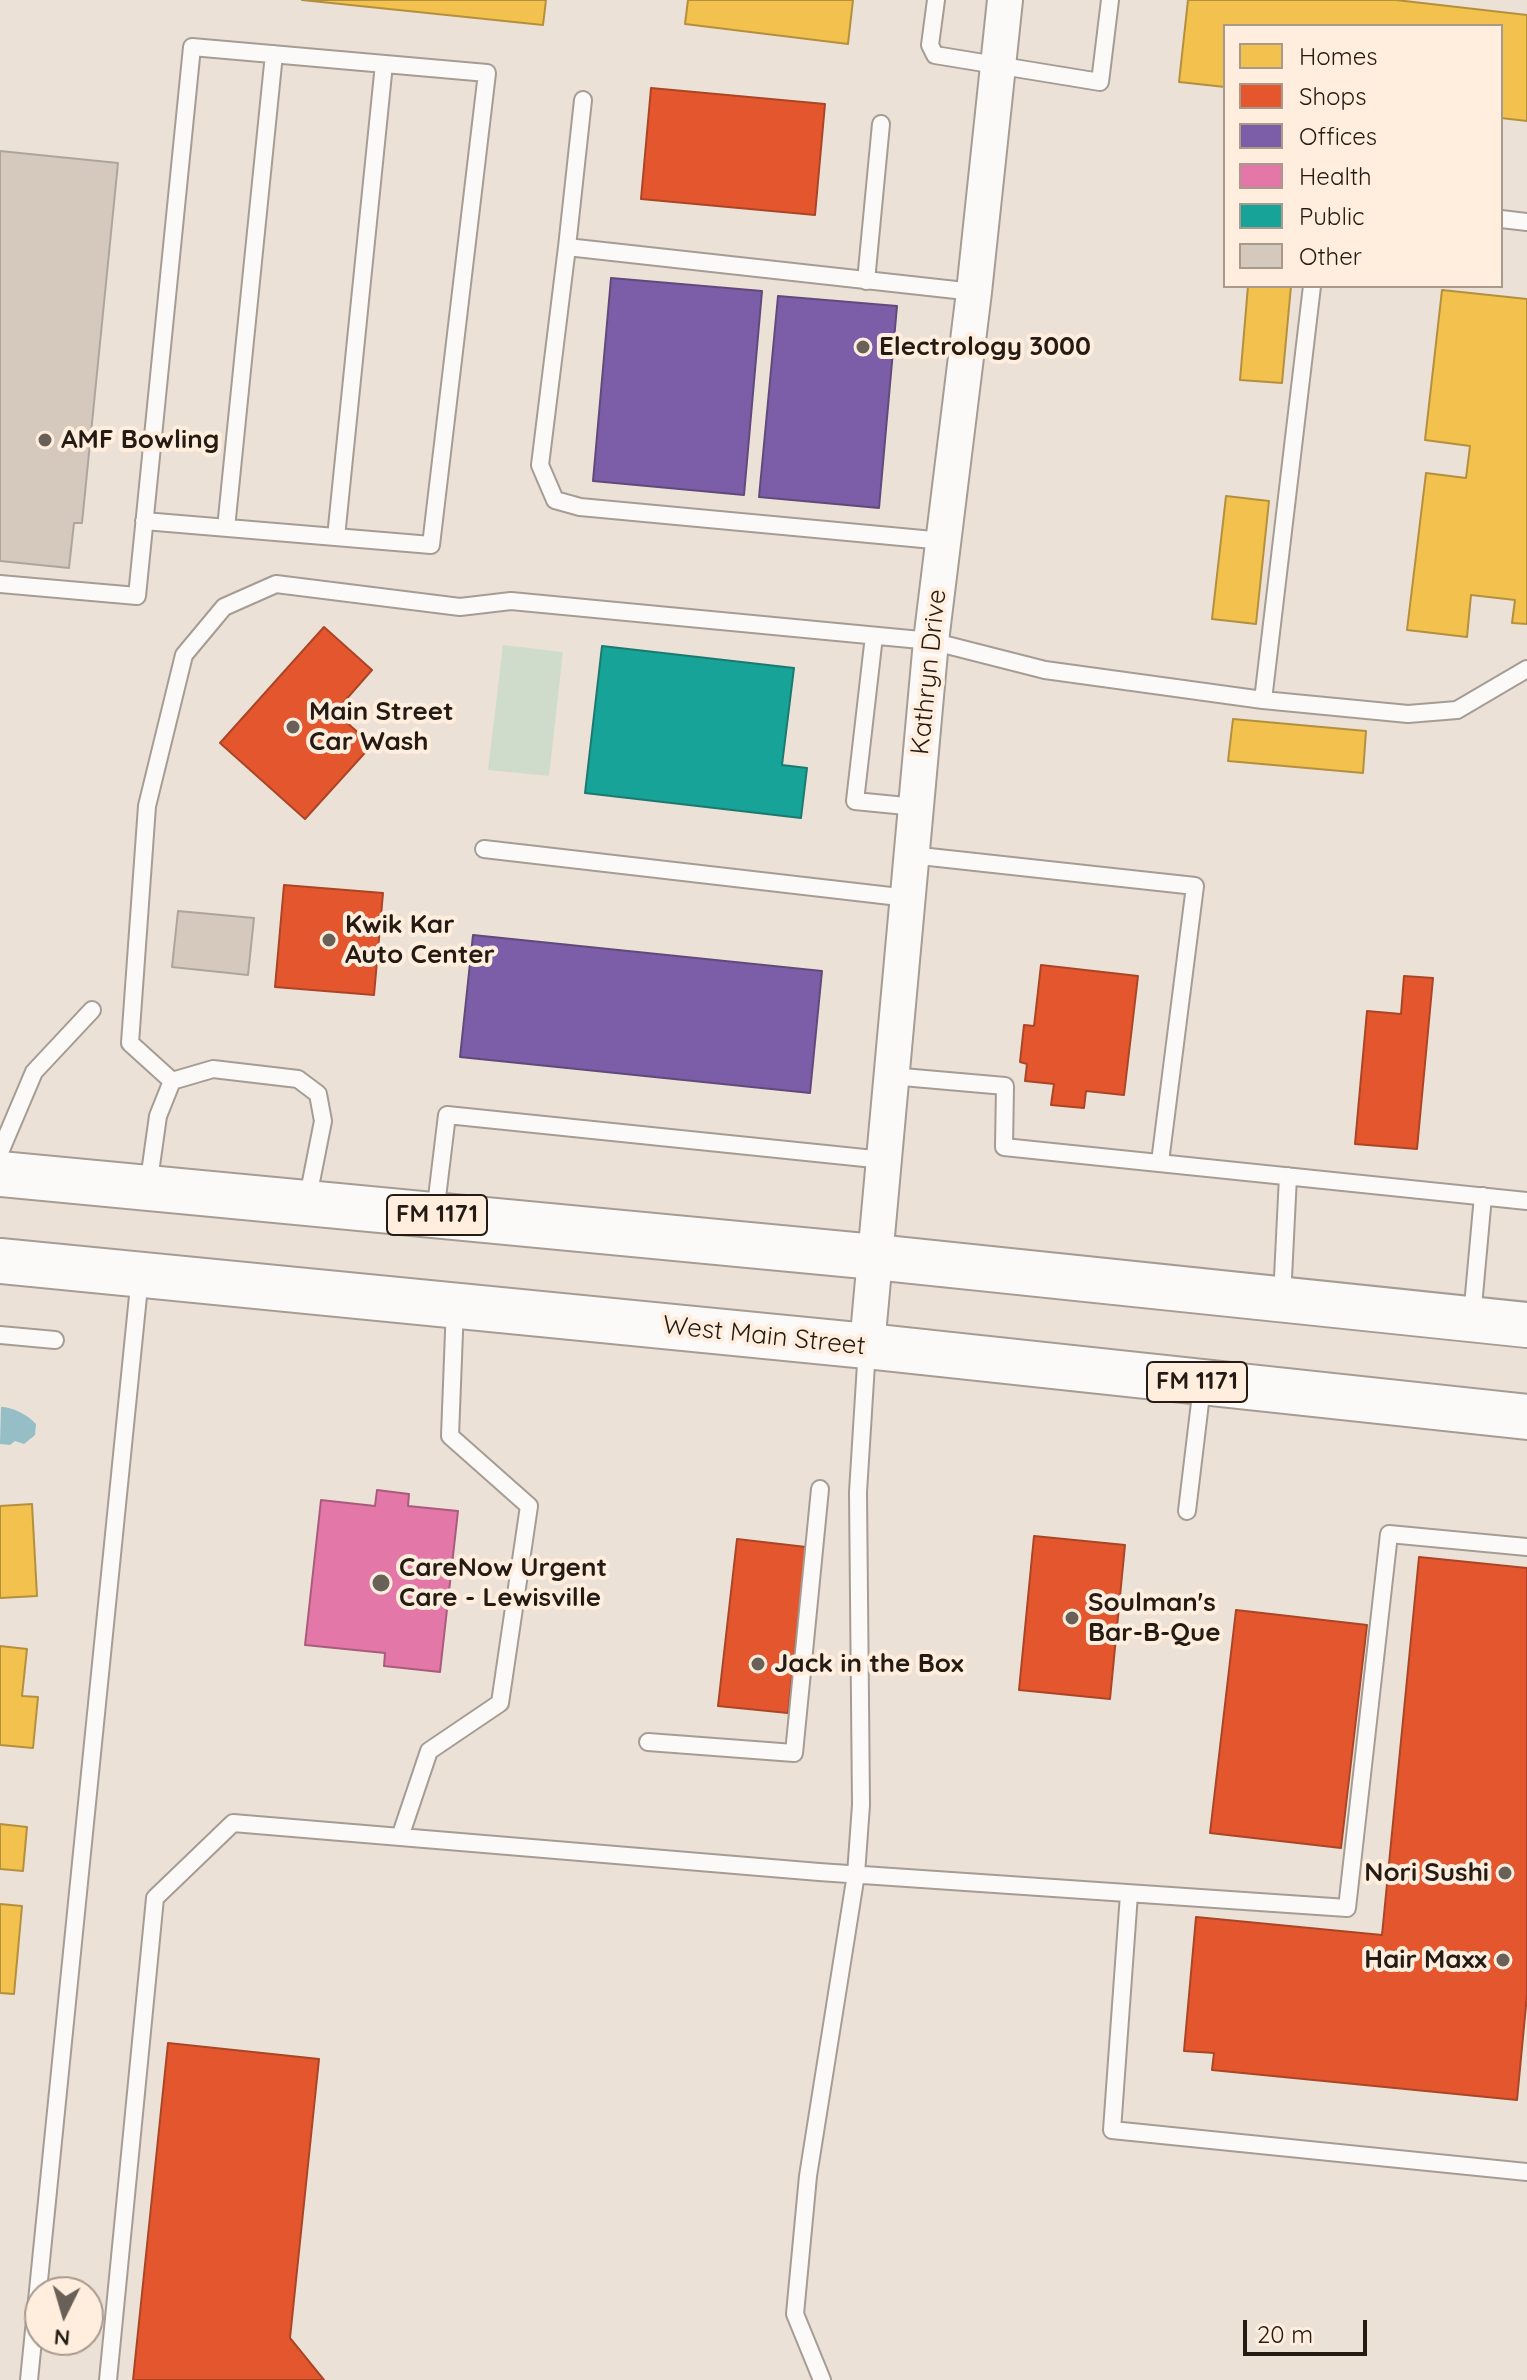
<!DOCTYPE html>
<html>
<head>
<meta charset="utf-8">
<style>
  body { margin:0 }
  #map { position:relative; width:1527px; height:2380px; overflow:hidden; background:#ece1d6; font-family:Quicksand,sans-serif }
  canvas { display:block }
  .legend { position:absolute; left:1223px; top:24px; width:280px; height:264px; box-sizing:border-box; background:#ffeede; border:2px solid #a79a8d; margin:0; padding:10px 14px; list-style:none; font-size:24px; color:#231b14 }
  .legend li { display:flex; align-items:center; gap:16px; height:40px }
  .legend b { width:40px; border:2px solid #a79a8d }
  .north { position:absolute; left:24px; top:2276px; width:80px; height:80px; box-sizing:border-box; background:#ffeede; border:2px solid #a79a8d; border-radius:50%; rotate:185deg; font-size:22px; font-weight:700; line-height:32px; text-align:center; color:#231b14 }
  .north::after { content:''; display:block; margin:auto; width:28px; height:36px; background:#696058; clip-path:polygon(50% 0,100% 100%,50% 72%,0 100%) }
  .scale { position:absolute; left:1243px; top:2320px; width:124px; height:36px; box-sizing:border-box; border:4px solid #231b14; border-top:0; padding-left:10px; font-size:24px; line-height:28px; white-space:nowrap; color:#231b14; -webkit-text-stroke:6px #ffeede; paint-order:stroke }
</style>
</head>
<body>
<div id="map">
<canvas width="1527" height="2380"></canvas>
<ul class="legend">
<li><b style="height:22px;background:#f2c14e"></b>Homes</li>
<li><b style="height:22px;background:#e4572e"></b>Shops</li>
<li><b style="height:22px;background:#7b5ea7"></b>Offices</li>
<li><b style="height:22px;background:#e377a8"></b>Health</li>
<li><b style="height:22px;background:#17a398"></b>Public</li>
<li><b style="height:22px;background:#d5c8bd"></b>Other</li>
</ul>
<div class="north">N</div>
<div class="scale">20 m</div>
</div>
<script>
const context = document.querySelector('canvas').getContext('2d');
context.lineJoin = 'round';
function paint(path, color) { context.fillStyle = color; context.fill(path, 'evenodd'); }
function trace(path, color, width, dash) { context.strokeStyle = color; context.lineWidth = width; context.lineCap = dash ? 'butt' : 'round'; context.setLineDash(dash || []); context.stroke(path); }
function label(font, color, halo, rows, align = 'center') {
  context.font = font + ' Quicksand,sans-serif'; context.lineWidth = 8; context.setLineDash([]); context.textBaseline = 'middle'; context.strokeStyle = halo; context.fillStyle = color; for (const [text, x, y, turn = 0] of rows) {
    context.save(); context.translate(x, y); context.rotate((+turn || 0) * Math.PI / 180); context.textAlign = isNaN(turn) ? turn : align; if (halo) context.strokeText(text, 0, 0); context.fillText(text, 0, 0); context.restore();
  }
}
paint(new Path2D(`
  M503 645 563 652 549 776 488 770Z`), '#cfdccc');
paint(new Path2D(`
  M1 1407C13 1407 28 1415 36 1424L35 1435 24 1444 15 1441 10 1445 0 1444Z`), '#96bec6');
const homes = new Path2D(`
  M302 0H546L543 25Z
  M688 0H853L848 44 685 24Z
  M1188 0H1396L1527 15V121L1501 118V26H1225V87L1179 82Z
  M1248 286H1291L1282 383 1240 380Z
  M1442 290 1527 299V624L1512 623 1515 600 1471 595 1467 637 1407 630 1426 473 1466 478 1470 446 1425 440Z
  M1226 496 1269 501 1256 624 1212 619Z
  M1233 719 1366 731 1363 773 1228 761Z
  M32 1504 37 1596 0 1598V1506Z
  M0 1646 27 1649 22 1696 38 1697 33 1748 0 1745Z
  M0 1824 27 1827 23 1871 0 1869Z
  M0 1904 22 1906 14 1994 0 1993Z`);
paint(homes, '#f2c14e');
trace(homes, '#b48f3d', 2);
const shops = new Path2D(`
  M651 88 825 104 815 215 641 199Z
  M324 627 372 670 335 712 372 745 305 819 220 743Z
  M284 885 383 893 374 995 275 987Z
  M1041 965 1138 976 1124 1095 1086 1091 1084 1108 1051 1105 1054 1084 1025 1081 1027 1064 1020 1062 1024 1025 1034 1026Z
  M1404 976 1433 978 1417 1149 1355 1144 1367 1011 1401 1014Z
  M1034 1536 1125 1545 1110 1699 1019 1690Z
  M737 1539 806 1547 788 1713 718 1706Z
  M1419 1557 1527 1568V1995L1517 2100 1212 2070 1214 2053 1184 2051 1196 1917 1382 1935Z
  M1236 1610 1367 1625 1341 1848 1210 1833Z
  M168 2043 319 2059 290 2338 324 2380H133Z`);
paint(shops, '#e4572e');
trace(shops, '#aa4526', 2);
const offices = new Path2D(`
  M611 278 762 291 744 495 593 481Z
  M778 296 897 306 879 508 759 497Z
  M473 935 822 971 810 1093 460 1057Z`);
paint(offices, '#7b5ea7');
trace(offices, '#614a7b', 2);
const health = new Path2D(`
  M377 1490 409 1494 408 1506 458 1511 440 1672 384 1666 385 1653 305 1645 321 1500 375 1506Z`);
paint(health, '#e377a8');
trace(health, '#a95b7c', 2);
const public = new Path2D(`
  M602 646 794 668 782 765 807 768 801 818 585 793Z`);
paint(public, '#17a398');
trace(public, '#1b7a70', 2);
const building = new Path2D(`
  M0 151 118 163 82 523H74L69 568 0 561Z
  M178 911 254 918 248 975 172 967Z`);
paint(building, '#d5c8bd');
trace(building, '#ada59d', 2);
const lane = new Path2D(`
  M936 0 930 45 935 55 1100 82 1110 0
  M1501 219 1527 222
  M567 247 583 100
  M866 281 881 124
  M226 528 274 54
  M336 537 384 64
  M944 541 580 507 555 500 540 465 567 247 974 292
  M0 584 137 596 192 47 487 73 431 545 144 521
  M874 636 855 801 916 807
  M1263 700 1312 286
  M484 849 908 898
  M911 855 1195 886 1160 1162
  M891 1076 1005 1086 1004 1147 1527 1201
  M172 1081 130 1043 147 806 184 655 224 607 276 584 460 607 511 601 931 641 1045 670 1263 700 1408 714 1457 710 1527 669
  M0 1152 34 1072 92 1010
  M148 1187 158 1116 172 1081 213 1069 298 1079 318 1094 323 1121 307 1202
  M435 1214 447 1115 884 1160
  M1282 1298 1288 1176
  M1472 1317 1483 1196
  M0 1335 55 1340
  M1187 1511 1202 1386
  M648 1742 794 1753 820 1489
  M400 1837 429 1751 500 1703 529 1506 450 1436 455 1306
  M1129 1894 1112 2130 1527 2172
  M29 2380 140 1276
  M108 2380 155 1898 233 1823 819 1872 1347 1908 1389 1534 1527 1547
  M822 2380 795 2314 808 2176 856 1874 861 1805 858 1492 867 1348`);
const street = new Path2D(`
  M867 1346 931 641 974 292 1005 0`);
const primary = new Path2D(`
  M0 1174 875 1257 1527 1325
  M0 1261 867 1346 1527 1417`);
trace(lane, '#a59c94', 20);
trace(street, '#a59c94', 38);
trace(primary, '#a59c94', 48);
trace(lane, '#fcfaf9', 16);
trace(street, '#fcfaf9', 34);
trace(primary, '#fcfaf9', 44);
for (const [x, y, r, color] of [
  [863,347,8,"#696058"],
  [45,440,8,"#696058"],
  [293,727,8,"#696058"],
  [329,940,8,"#696058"],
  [381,1583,10,"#696058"],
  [1072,1618,8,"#696058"],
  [758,1664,8,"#696058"],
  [1505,1873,8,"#696058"],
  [1503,1960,8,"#696058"]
]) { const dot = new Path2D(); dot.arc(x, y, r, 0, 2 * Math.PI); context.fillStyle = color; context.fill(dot); trace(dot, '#ffeede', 3); }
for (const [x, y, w] of [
  [437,1215,100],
  [1197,1382,100]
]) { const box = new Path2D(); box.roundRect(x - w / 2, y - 20, w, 40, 6); context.fillStyle = '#ffeede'; context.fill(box); trace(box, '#231b14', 2); }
label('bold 24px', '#231b14', null, [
  ["FM 1171",437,1215],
  ["FM 1171",1197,1382]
]);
label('bold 26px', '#231b14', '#ffeede', [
  ["Electrology 3000",879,347],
  ["AMF Bowling",61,440],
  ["Main Street",309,712],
  ["Car Wash",309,742],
  ["Kwik Kar",345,925],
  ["Auto Center",345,955],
  ["CareNow Urgent",399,1568],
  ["Care - Lewisville",399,1598],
  ["Soulman's",1088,1603],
  ["Bar-B-Que",1088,1633],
  ["Jack in the Box",774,1664],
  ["Nori Sushi",1489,1873,"right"],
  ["Hair Maxx",1487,1960,"right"]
], 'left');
label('26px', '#231b14', '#ffeede', [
  ["Kathryn Drive",929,672,-84],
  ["West Main Street",764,1336,6]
]);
</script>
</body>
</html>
